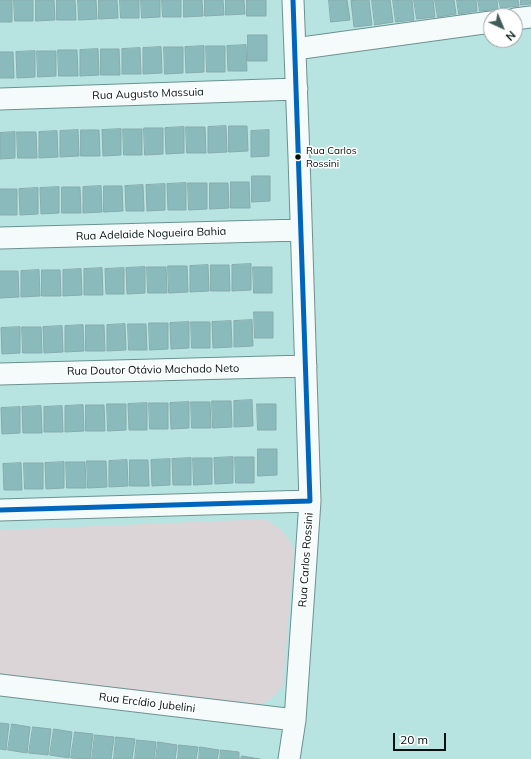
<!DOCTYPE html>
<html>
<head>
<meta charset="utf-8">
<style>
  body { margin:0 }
  #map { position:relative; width:531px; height:759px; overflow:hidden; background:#b7e4e1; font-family:Mulish,sans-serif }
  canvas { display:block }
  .north { position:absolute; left:483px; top:8px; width:40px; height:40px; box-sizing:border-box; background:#fff; border:1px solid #99a09f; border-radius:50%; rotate:136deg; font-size:11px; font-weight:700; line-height:16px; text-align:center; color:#001110 }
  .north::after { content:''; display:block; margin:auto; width:14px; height:18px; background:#405b59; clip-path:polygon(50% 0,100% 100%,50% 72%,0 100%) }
  .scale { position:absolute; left:393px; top:733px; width:53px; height:18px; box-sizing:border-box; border:2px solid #001110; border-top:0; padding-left:5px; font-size:12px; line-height:14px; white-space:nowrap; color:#001110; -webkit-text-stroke:3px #fff; paint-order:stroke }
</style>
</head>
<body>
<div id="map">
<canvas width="531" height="759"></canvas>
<div class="north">N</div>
<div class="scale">20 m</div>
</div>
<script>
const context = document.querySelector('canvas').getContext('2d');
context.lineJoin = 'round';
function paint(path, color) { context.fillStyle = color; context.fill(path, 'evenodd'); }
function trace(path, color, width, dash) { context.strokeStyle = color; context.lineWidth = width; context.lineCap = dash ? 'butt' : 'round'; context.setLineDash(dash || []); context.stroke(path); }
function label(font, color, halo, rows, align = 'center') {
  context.font = font + ' Mulish,sans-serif'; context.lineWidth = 3; context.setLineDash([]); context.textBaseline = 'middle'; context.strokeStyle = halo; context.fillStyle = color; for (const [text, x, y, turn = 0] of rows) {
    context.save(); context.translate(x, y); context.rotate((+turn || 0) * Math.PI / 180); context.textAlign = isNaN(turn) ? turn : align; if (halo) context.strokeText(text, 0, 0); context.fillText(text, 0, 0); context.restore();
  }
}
paint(new Path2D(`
  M265 519C280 528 286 533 294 549L283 685C272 700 269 702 251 707L0 676V530Z`), '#dcd5d7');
const building = new Path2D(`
  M0 0H12V22H0Z
  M14 0H33V21H15Z
  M36 0H54L55 20 36 21Z
  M57 0H75L76 20H57Z
  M78 0H96L97 19 79 20Z
  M99 0H117L118 18 99 19Z
  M120 0H139V18H121Z
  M141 0H160V17L142 18Z
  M162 0H181V17H163Z
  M184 0H202L203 16 184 17Z
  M205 0H223L224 15 205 16Z
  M226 0H244L245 14 226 15Z
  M247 0H266V16H247Z
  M329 0H347L350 20 331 22Z
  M362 0H369L372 25 354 27 351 1Z
  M372 0H390L393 22 375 25Z
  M393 0H412L414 20 396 22Z
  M414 0H433L435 17 417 19Z
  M435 0H454L456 14 438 17Z
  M457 0H476L477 11 459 14Z
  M478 0H497L498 9 480 11Z
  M499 0H518L519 6 501 8Z
  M521 0H531V4L521 5Z
  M248 35H267V61H248Z
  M246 45 247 71H228L227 46Z
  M204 46V72L186 73 185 47Z
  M206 46H225V72H207Z
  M161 47 162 73 143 74V48Z
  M164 47H183V73L165 74Z
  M140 48 141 74H122V49Z
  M98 49 99 75 80 76V50Z
  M101 49H119L120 75H101Z
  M58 50H77L78 76H59Z
  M35 51V77L17 78 16 52Z
  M37 51H56V76L38 77Z
  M0 52H13L14 78H0Z
  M226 126 227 152 208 153V127Z
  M229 126H247L248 151 229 152Z
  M184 127V153L166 154 165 128Z
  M186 127H205L206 153H187Z
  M144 128H163V154L145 155Z
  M121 129V155L103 156 102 130Z
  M123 129H142V155H124Z
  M78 130 79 156 60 157V131Z
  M81 130H99L100 156H81Z
  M269 130V156L251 157V131Z
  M57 131 58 157 39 158V132Z
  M15 132V158L0 159V133Z
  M17 132H36L37 158H18Z
  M252 176H270V201L252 202Z
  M231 182H249L250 208H231Z
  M186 183V210H168L167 184Z
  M188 183H207V209L189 210Z
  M210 183H228L229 208 210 209Z
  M165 184V210L147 211 146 185Z
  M143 185 144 211H126L125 186Z
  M101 186 102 212 83 213V187Z
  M104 186H122L123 211 104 212Z
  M59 187V213L41 214 40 188Z
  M62 187H80L81 213H62Z
  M38 188V214L20 215 19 189Z
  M0 189H17V215H0Z
  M251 264V290L232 291V265Z
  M208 265 209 291 190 292V266Z
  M211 265H229L230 291H211Z
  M168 266H187L188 292 169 293Z
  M145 267V293L127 294 126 268Z
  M147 267H166L167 293H148Z
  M253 267H272V293H254Z
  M102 268 103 295H84V269Z
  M124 268V294H106L105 269Z
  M81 269 82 295 63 296V270Z
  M39 270 40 296 21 297V271Z
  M42 270H60L61 296H42Z
  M0 271H18L19 297 0 298Z
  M254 312H273V338H255Z
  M252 320 253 346 234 347V321Z
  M231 321 232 347 213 348 212 322Z
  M189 322V348L171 349 170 323Z
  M191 322H210V348H192Z
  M149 323H168V349L150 350Z
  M125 324 126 350 107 351V325Z
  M128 324H146L147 350H129Z
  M83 325 84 351 65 352V326Z
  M86 325H104L105 351H86Z
  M62 326 63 352 44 353 43 327Z
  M20 327V353L2 354 1 328Z
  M22 327H41L42 353H23Z
  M252 400 253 426 234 427V401Z
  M212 401H231L232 427 213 428Z
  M189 402V428L171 429 170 403Z
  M191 402H210L211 428H192Z
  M147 403V430H129L128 404Z
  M149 403H168V429H150Z
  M107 404H126V430L108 431Z
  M257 404H276V430H258Z
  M83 405 84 431 65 432V406Z
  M86 405H104L105 431H86Z
  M41 406 42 433H23L22 407Z
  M62 406 63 432H44V407Z
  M20 407V433L2 434 1 408Z
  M258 449H277V475L258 476Z
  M233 457V483L215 484 214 458Z
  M235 457H254V483H236Z
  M191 458V485H173L172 459Z
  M193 458H212V484L194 485Z
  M170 459V485L152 486 151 460Z
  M127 460 128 486 109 487V461Z
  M130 460H148L149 486H130Z
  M87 461H106L107 487 88 488Z
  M64 462V488L46 489 45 463Z
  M66 462H85L86 488H67Z
  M21 463 22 490H4L3 464Z
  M24 463H43V489H25Z
  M0 723 9 724 6 750 0 749Z
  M12 724 30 727 27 753 8 750Z
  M33 727 51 729 48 755 29 753Z
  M54 729 72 732 69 758 50 755Z
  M75 732 93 734 90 759 71 758Z
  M95 735 114 737 111 759H92Z
  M116 737 135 739 132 759H114Z
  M137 740 156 742 154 759H135Z
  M158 742 177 745 175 759H156Z
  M179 745 198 747 196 759H178Z
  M200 747 219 750 217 759H199Z
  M221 750 239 752V759H220Z
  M242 756 260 759H241Z`);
paint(building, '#8bbabd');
trace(building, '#87abad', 1);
const street = new Path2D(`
  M515 19 531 17
  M295 49 491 22
  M0 99 297 89
  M0 238 301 230
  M0 374 306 366
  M0 510 310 501
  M0 685 295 720
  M289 759 295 720 310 501 299 157 293 0`);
trace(street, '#6b9290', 23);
trace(street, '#f4fbfa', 21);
trace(new Path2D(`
  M0 510 310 501 293 0`), '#0065bd', 5);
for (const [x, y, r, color] of [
  [298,157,3.5,"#001110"]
]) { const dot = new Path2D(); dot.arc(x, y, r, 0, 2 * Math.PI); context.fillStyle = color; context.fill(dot); trace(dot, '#fff', 1.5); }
label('10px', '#001110', '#fff', [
  ["Rua Carlos",306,151],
  ["Rossini",306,164]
], 'left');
label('11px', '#001110', '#fff', [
  ["Rua Augusto Massuia",148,94,-2],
  ["Rua Adelaide Nogueira Bahia",151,234,-2],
  ["Rua Doutor Otávio Machado Neto",153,370,-1],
  ["Rua Carlos Rossini",306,560,-86],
  ["Rua Ercídio Jubelini",147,703,7]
]);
</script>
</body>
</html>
